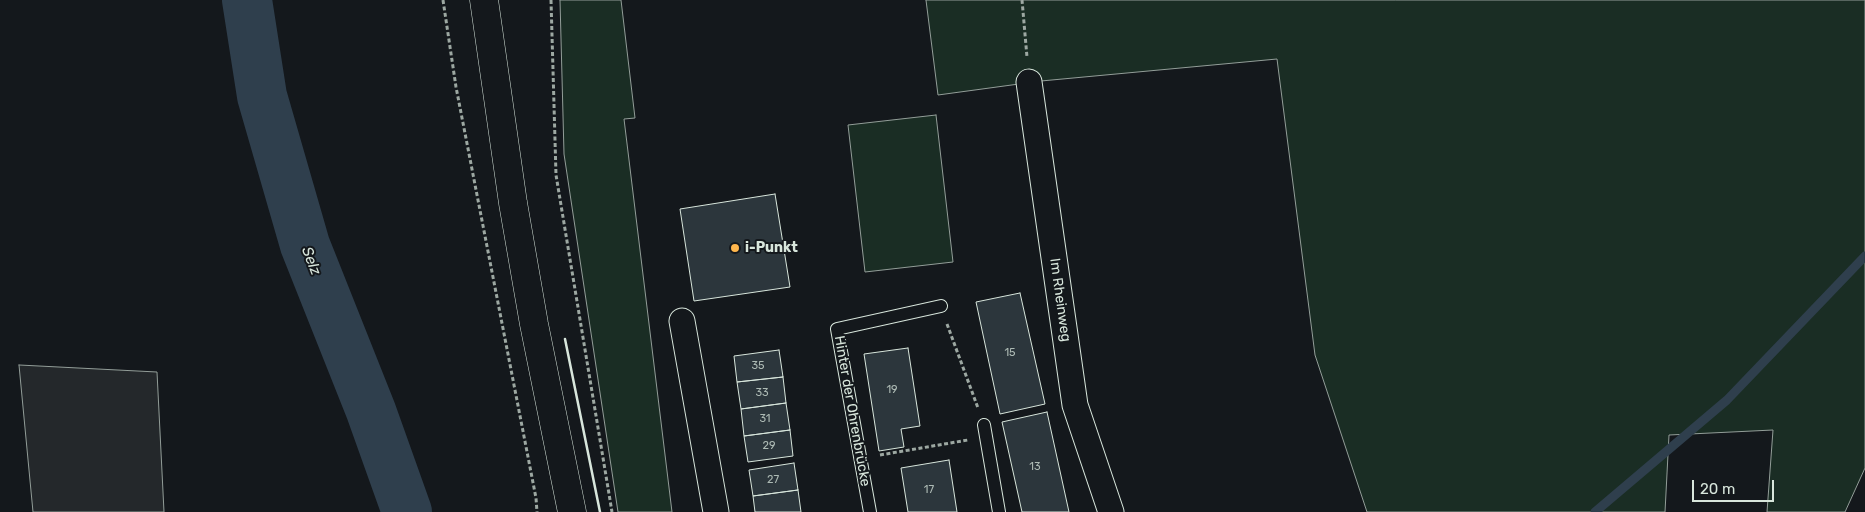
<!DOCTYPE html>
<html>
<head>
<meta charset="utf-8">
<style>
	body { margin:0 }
	#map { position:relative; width:1865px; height:512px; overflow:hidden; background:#14181c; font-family:Rubik,sans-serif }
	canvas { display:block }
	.scale { position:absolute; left:1692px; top:480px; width:82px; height:22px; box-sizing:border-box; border:2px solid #d8e6dc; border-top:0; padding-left:6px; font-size:15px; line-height:18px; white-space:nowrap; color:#d8e6dc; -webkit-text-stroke:4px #14181c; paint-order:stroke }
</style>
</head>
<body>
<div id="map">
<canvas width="1865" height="512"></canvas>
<div class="scale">20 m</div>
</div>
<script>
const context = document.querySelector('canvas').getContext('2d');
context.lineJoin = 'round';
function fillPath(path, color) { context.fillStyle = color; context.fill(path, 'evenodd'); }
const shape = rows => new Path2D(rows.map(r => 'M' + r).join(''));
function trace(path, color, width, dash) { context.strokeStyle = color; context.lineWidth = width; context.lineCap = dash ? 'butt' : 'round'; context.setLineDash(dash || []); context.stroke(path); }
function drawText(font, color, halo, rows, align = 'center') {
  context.font = font + ' Rubik,sans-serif'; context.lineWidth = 4; context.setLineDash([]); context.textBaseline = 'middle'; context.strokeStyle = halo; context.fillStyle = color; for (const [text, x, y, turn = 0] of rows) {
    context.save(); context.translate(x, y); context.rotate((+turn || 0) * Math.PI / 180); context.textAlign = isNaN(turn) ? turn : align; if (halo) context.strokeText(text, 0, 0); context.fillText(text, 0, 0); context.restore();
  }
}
const green = shape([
	[560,0,621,0,635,118,624,119,672,512,618,512,564,154,560,0],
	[926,0,1865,0,1865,468,1845,512,1767,512,1773,430,1669,435,1665,512,1367,512,1315,355,1277,59,1041,81,938,95,926,0],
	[936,115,953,262,865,272,848,125,936,115]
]);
const parking = shape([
	[19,365,157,372,164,512,33,512,19,365]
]);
const stream = shape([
	[1595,512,1727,400,1865,256]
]);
const river = shape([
	[247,0,262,96,305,245,371,411,407,512]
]);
const building = shape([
	[775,194,790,287,694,301,680,209,775,194],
	[1020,293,1045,404,1000,414,976,302,1020,293],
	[908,348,920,426,901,429,904,447,879,451,864,354,908,348],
	[779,350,783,377,737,382,734,356,779,350],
	[783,377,786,403,741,409,737,382,783,377],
	[786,403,790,430,744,436,741,409,786,403],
	[1047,412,1069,512,1022,512,1002,422,1047,412],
	[790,430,793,456,748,462,744,436,790,430],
	[949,460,957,512,908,512,901,468,949,460],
	[794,463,798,490,753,496,749,470,794,463],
	[798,490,801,512,755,512,753,496,798,490]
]);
const path = shape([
	[443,0,456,87,536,498,537,512],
	[551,0,556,175,612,512],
	[1022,0,1027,57],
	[947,324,978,408],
	[880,455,968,440]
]);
const lane = shape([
	[984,425,999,512],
	[870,512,837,329,941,306]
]);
const street = shape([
	[1029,82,1075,405,1111,512],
	[682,321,716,512]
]);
const secondary = shape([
	[484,0,513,203,534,324,572,512]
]);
const wall = shape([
	[565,339,600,512]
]);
const markers = [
	[735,248,5,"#ffb74d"]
];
const numberNames = [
	["15",1010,353],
	["35",758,366],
	["19",892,390],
	["33",762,393],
	["31",765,419],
	["29",769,446],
	["13",1035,467],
	["27",773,480],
	["17",929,490]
];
const poiNames = [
	["i-Punkt",745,248]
];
const streetNames = [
	["Im Rheinweg",1060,300,82],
	["Hinter der Ohrenbrücke",852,411,80]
];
const waterNames = [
	["Selz",311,261,69]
];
fillPath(green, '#1a2d24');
trace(green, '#939e99', 1);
fillPath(parking, '#24282b');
trace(parking, '#939e99', 1);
trace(stream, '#2f3f4d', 9);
trace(river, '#2f3f4d', 50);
fillPath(building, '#2c363c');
trace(building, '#d8e6dc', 1);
trace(lane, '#d8e6dc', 14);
trace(street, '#d8e6dc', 27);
trace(secondary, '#d8e6dc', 29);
trace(path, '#9da8a2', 3, [4, 2.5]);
trace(lane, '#14181c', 12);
trace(street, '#14181c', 25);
trace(secondary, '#14181c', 28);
trace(wall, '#d8e6dc', 2.5);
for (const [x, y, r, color] of markers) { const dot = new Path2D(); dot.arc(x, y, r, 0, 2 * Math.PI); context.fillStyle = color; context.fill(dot); trace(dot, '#14181c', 2); }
drawText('11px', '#adbab4', null, numberNames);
drawText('bold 14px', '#d8e6dc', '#14181c', poiNames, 'left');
drawText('14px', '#d8e6dc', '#14181c', streetNames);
drawText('italic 15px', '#d8e6dc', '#14181c', waterNames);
</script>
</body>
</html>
